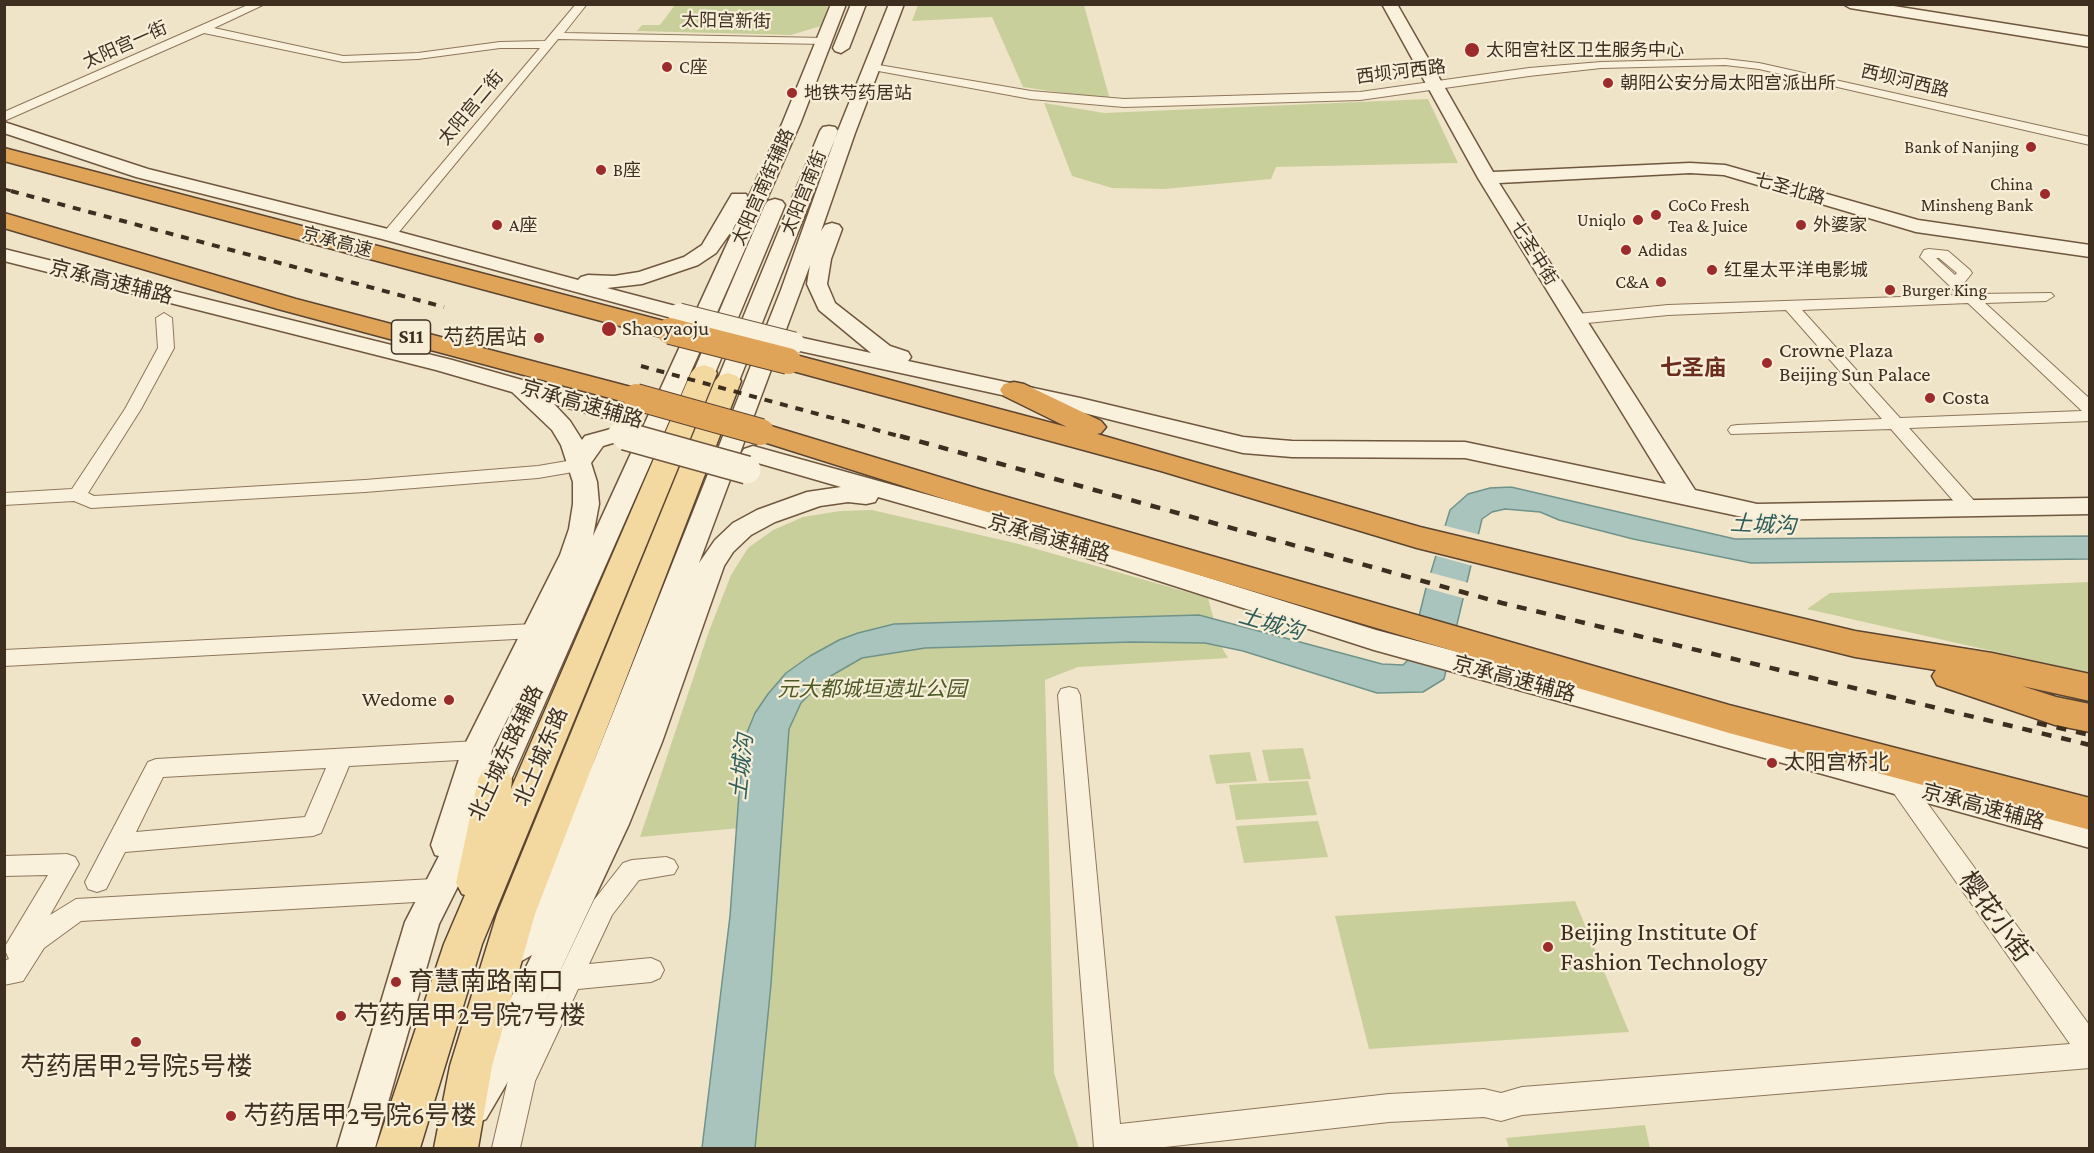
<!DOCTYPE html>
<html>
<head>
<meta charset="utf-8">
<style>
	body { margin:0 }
	#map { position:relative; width:2094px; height:1153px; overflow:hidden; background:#f0e4c8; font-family:"Crimson Pro",serif }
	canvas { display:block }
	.frame { position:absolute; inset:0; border:6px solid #3d2e20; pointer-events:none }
</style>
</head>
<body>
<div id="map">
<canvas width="2094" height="1153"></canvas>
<div class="frame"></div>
</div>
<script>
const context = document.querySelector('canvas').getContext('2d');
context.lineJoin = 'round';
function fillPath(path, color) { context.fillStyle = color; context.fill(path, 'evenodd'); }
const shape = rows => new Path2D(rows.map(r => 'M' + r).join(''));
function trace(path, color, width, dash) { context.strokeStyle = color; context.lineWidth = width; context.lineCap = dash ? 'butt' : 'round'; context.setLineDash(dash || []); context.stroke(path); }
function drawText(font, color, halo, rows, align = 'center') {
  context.font = font + ' "Crimson Pro","Noto Sans SC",serif'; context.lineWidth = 4.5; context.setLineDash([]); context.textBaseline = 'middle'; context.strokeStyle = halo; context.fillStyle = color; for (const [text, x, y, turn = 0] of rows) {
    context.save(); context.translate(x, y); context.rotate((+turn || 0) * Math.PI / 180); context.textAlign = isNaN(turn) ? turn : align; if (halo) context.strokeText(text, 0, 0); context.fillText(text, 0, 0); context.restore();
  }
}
const green = shape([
	[824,4,828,6,821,26,791,35,637,31,642,25,660,25,675,5],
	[918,5,1084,5,1110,100,1023,87,992,17,912,21],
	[1428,99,1458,163,1276,167,1271,179,1164,189,1112,188,1072,176,1044,103,1104,113],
	[872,510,1019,544,1208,598,1221,646,1228,658,1078,667,1045,680,1054,1073,1079,1148,734,1148,763,826,640,837,709,631,731,575,748,548,773,530,803,517,840,511],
	[2089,582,2089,673,1807,609,1830,593],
	[1303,748,1311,779,1269,781,1262,750],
	[1250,752,1257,781,1216,784,1209,755],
	[1308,781,1317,815,1236,820,1229,785],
	[1318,821,1328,857,1244,863,1236,826],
	[1575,901,1629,1032,1369,1049,1335,916],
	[1645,1125,1650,1148,1509,1148,1506,1138]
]);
const water = shape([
	[1511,487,1735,539,2089,536,2089,559,1751,563,1633,539,1559,520,1540,512,1505,509,1492,512,1482,519,1444,679,1423,692,1377,693,1243,651,1205,643,1132,642,925,648,862,658,829,677,809,695,801,703,789,729,771,984,755,1148,702,1148,730,916,739,794,746,735,755,713,768,694,786,673,810,656,839,640,858,633,894,624,1199,615,1382,664,1403,665,1408,660,1426,588,1450,510,1468,494,1490,488,1511,487]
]);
const pier = shape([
	[1442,525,1481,535,1473,566,1433,555],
	[1428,572,1469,583,1466,599,1423,587]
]);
const street = shape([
	[250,4,265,4,214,28,343,56,418,53,500,42,545,41,576,4,587,4,564,33,824,38,830,41,824,44,558,39,394,238,389,239,382,235,384,232,540,48,500,48,418,59,343,62,204,33,4,121,4,112,250,4],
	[1725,59,1759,63,2090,137,2090,145,1759,69,1725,65,1601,68,1529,76,1360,100,1124,107,1031,99,873,70,867,67,873,64,1031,91,1124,99,1360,92,1529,68,1601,62,1725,59],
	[1929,249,1948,251,1970,270,1972,273,1964,283,1976,294,2051,293,2054,296,2046,301,1985,303,2090,399,2090,421,1909,428,1977,504,1979,508,1977,512,1970,514,1963,512,1891,429,1731,434,1728,430,1731,426,1737,425,1882,419,1786,310,1668,315,1577,324,1569,319,1577,314,1668,305,1959,295,1920,257,1924,250,1929,249],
	[1936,258,1939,258,1957,273,1955,275,1936,258],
	[1968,303,2082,411,1900,418,1802,310,1968,303],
	[164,313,172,318,174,348,141,409,88,493,94,496,365,480,538,466,579,459,585,461,588,465,585,469,579,471,538,478,365,492,91,508,74,501,4,505,4,493,72,489,125,409,158,348,156,318,164,313],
	[534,624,541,626,544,631,541,636,534,638,4,666,4,650,534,624],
	[1069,687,1077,689,1080,695,1120,1124,1389,1094,1484,1089,1501,1093,1522,1087,2070,1044,1893,792,1890,785,1893,778,1901,776,1909,778,2090,1026,2090,1068,1522,1115,1501,1121,1484,1117,1389,1122,1156,1148,1094,1148,1058,695,1061,689,1069,687],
	[477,741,485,744,488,750,485,756,477,759,349,766,321,833,313,836,125,852,106,889,97,892,88,889,85,882,148,762,156,759,477,741],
	[326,768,305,817,136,832,163,777,326,768],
	[67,854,75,857,79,864,50,915,76,899,433,879,442,883,445,890,442,897,433,901,81,921,44,948,23,981,4,985,4,961,9,959,4,948,48,875,4,876,4,856,67,854],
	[666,857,674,860,678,867,674,874,639,880,612,915,589,964,651,958,660,962,664,970,660,978,651,982,578,989,535,1081,520,1148,492,1148,508,1080,594,900,623,863,632,860,666,857]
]);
const secondary = shape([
	[831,4,846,4,800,124,511,780,439,924,375,1148,337,1148,405,922,439,856,435,855,431,845,462,750,560,555,569,529,573,504,573,482,561,445,552,430,512,392,436,370,4,261,4,249,452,360,634,412,638,417,634,422,626,424,554,404,570,421,582,440,585,436,618,427,626,429,630,434,626,439,603,446,591,463,597,482,599,504,593,536,782,124,831,4],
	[518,697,491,756,492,750,518,697],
	[851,4,866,4,849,48,841,53,835,51,833,48,851,4],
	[889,4,904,4,855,133,821,231,825,225,832,223,839,225,842,229,831,259,827,284,835,303,890,346,908,352,911,357,908,361,1080,398,1243,437,1292,441,1465,442,1666,484,1478,178,1382,4,1397,4,1493,172,1690,163,1725,165,1918,220,2090,245,2090,257,1916,232,1724,175,1690,173,1499,183,1695,490,1757,504,2090,498,2090,514,1757,520,1465,458,1292,457,1243,453,1080,412,786,348,783,343,786,338,794,336,871,353,819,310,807,284,810,265,699,563,715,540,733,523,757,510,807,492,841,487,744,459,741,454,744,449,753,446,1065,533,1376,630,2090,821,2090,848,1374,650,1047,545,878,497,875,502,866,504,848,502,820,506,775,522,751,535,733,552,724,566,662,742,629,824,510,1078,486,1119,472,1125,458,1119,453,1106,458,1093,484,1052,532,955,518,963,506,958,501,947,551,852,594,761,781,290,837,133,889,4],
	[1843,4,1881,4,2090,37,2090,47,1850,8,1843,4],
	[4,122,148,169,396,231,578,280,581,277,588,275,614,276,639,272,684,257,702,245,732,194,746,194,748,198,733,229,716,253,698,265,642,284,607,288,687,309,690,314,687,319,679,320,382,239,136,177,4,133,4,122],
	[829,126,835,127,838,131,739,381,736,386,728,388,720,386,717,381,820,131,823,127,829,126],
	[775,199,782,201,785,205,715,373,712,378,704,380,696,378,693,373,765,205,768,201,775,199]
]);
const primary = shape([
	[704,365,713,368,717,373,482,944,420,1148,376,1148,444,944,465,895,462,894,456,883,478,780,483,770,495,766,507,770,512,780,511,789,691,373,695,368,704,365],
	[728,373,737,376,741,381,535,914,492,1066,478,1148,434,1148,450,1066,497,914,715,381,719,376,728,373]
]);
const highway = shape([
	[4,148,679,325,683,331,679,337,670,339,661,337,4,161,4,148],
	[4,213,296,299,646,391,650,397,646,403,636,405,278,309,4,228,4,213],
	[788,353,1067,427,1004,396,1000,390,1004,384,1014,382,1024,384,1101,421,1106,427,1101,433,1097,434,1420,527,1855,631,1992,653,2090,674,2090,701,2022,686,2056,697,2090,704,2090,732,2055,725,1937,685,1932,676,1936,670,1855,657,1417,548,1161,471,778,367,774,361,778,355,788,353],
	[761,423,979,489,1729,705,2090,798,2090,830,1729,733,957,503,751,438,746,432,751,426,761,423]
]);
const railFar2 = shape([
	[4,189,16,192]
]);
const railFar1 = shape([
	[11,191,444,307],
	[641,366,906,438]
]);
const rail = shape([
	[900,436,1502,603,2090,745],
	[2037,723,2090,735]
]);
const secondaryBridgeFar1 = shape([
	[679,314,794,343],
	[618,434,631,438]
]);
const secondaryBridge = shape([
	[625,436,747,470]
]);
const highwayBridge = shape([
	[670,331,788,361],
	[636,397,761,432]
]);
const markers = [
	[1472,50,8,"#9e2a2b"],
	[667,67,6,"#9e2a2b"],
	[1608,83,6,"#9e2a2b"],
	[792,93,6,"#9e2a2b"],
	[2031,147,6,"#9e2a2b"],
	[601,170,6,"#9e2a2b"],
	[2045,194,6,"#9e2a2b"],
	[1656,215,6,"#9e2a2b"],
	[1638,220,6,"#9e2a2b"],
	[497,225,6,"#9e2a2b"],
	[1801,225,6,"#9e2a2b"],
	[1626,250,6,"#9e2a2b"],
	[1712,270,6,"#9e2a2b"],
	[1661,282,6,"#9e2a2b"],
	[1890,290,6,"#9e2a2b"],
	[609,329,8,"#9e2a2b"],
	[539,338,6,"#9e2a2b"],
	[1767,363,6,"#9e2a2b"],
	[1930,398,6,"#9e2a2b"],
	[449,700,6,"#9e2a2b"],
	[1772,763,6,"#9e2a2b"],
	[1548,947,6,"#9e2a2b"],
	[396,982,6,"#9e2a2b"],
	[341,1016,6,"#9e2a2b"],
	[136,1042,6,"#9e2a2b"],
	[231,1116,6,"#9e2a2b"]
];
const farStreetnames = [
	["太阳宫新街",726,21,1],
	["太阳宫一街",125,45,-24],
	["西坝河西路",1401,72,-7],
	["西坝河西路",1905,81,13],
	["太阳宫二街",471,108,-50],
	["太阳宫南街辅路",763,187,-66],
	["七圣北路",1790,189,16],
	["太阳宫南街",804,193,-68],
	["京承高速",337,242,15],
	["七圣中街",1534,253,58]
];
const farPoinames = [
	["太阳宫社区卫生服务中心",1486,50],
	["C座",679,67],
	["朝阳公安分局太阳宫派出所",1620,83],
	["地铁芍药居站",804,93],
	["Bank of Nanjing",2019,147,"right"],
	["B座",613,170],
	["China",2033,184,"right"],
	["Minsheng Bank",2033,205,"right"],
	["CoCo Fresh",1668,205],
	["Tea & Juice",1668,226],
	["Uniqlo",1626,220,"right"],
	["A座",509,225],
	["外婆家",1813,225],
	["Adidas",1638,250],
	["红星太平洋电影城",1724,270],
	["C&A",1649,282,"right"],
	["Burger King",1902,290]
];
const shields = [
	[411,337,39]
];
const shieldNames = [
	["S11",411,337]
];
const streetNames = [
	["京承高速辅路",111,282,14],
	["京承高速辅路",582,404,16],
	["京承高速辅路",1049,538,16],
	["京承高速辅路",1514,679,15],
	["北土城东路辅路",506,753,-65],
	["北土城东路",541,757,-67],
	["京承高速辅路",1983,807,15]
];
const poiNames = [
	["Shaoyaoju",622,329],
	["芍药居站",527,338,"right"],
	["Crowne Plaza",1779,351],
	["Beijing Sun Palace",1779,375],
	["Costa",1942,398],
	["Wedome",437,700,"right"],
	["太阳宫桥北",1784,763]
];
const parkNames = [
	["元大都城垣遗址公园",872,690]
];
const neighbourhoodNames = [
	["七圣庙",1693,368]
];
const waterNames = [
	["土城沟",1763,525,3],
	["土城沟",1271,624,16],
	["土城沟",742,767,-84]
];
const nearStreetnames = [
	["樱花小街",1995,917,54]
];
const nearPoinames = [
	["Beijing Institute Of",1560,932],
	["Fashion Technology",1560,962],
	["育慧南路南口",408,982],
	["芍药居甲2号院7号楼",353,1016],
	["芍药居甲2号院5号楼",136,1067,"center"],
	["芍药居甲2号院6号楼",243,1116]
];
fillPath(green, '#c9cf9b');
fillPath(water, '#a9c4bc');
trace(water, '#6f938a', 1.5);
fillPath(pier, '#f0e4c8');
trace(street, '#8d765c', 2);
trace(secondary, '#6f573f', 3);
trace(primary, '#5b4430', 3);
trace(highway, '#5b4430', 3);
fillPath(street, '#faf1dc');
fillPath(secondary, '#faf1dc');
fillPath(primary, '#f3d9a0');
fillPath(highway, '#e0a458');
trace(railFar2, '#3d2e20', 3, [7, 7]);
trace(railFar1, '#3d2e20', 4, [8, 8]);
trace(rail, '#3d2e20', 4.5, [10, 10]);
trace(secondaryBridgeFar1, '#6f573f', 23, []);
trace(secondaryBridge, '#6f573f', 30, []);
trace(highwayBridge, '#5b4430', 28, []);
trace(secondaryBridgeFar1, '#faf1dc', 21);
trace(secondaryBridge, '#faf1dc', 27);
trace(highwayBridge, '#e0a458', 26);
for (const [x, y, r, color] of markers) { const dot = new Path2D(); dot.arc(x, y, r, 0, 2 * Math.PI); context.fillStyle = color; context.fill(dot); trace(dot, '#f7eed8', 2); }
drawText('18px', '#3d2e20', '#f7eed8', farStreetnames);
drawText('18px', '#3d2e20', '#f7eed8', farPoinames, 'left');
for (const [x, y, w] of shields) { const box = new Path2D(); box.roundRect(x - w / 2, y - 17, w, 34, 4.5); context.fillStyle = '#f7eed8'; context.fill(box); trace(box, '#3d2e20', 1.5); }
drawText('bold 20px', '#3d2e20', null, shieldNames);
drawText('21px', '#3d2e20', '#f7eed8', streetNames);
drawText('21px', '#3d2e20', '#f7eed8', poiNames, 'left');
drawText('italic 21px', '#4d5a26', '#f7eed8', parkNames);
drawText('bold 22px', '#6b2e1e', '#f7eed8', neighbourhoodNames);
drawText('italic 22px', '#2f5d5a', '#f7eed8', waterNames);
drawText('26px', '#3d2e20', '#f7eed8', nearStreetnames);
drawText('26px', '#3d2e20', '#f7eed8', nearPoinames, 'left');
</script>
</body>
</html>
